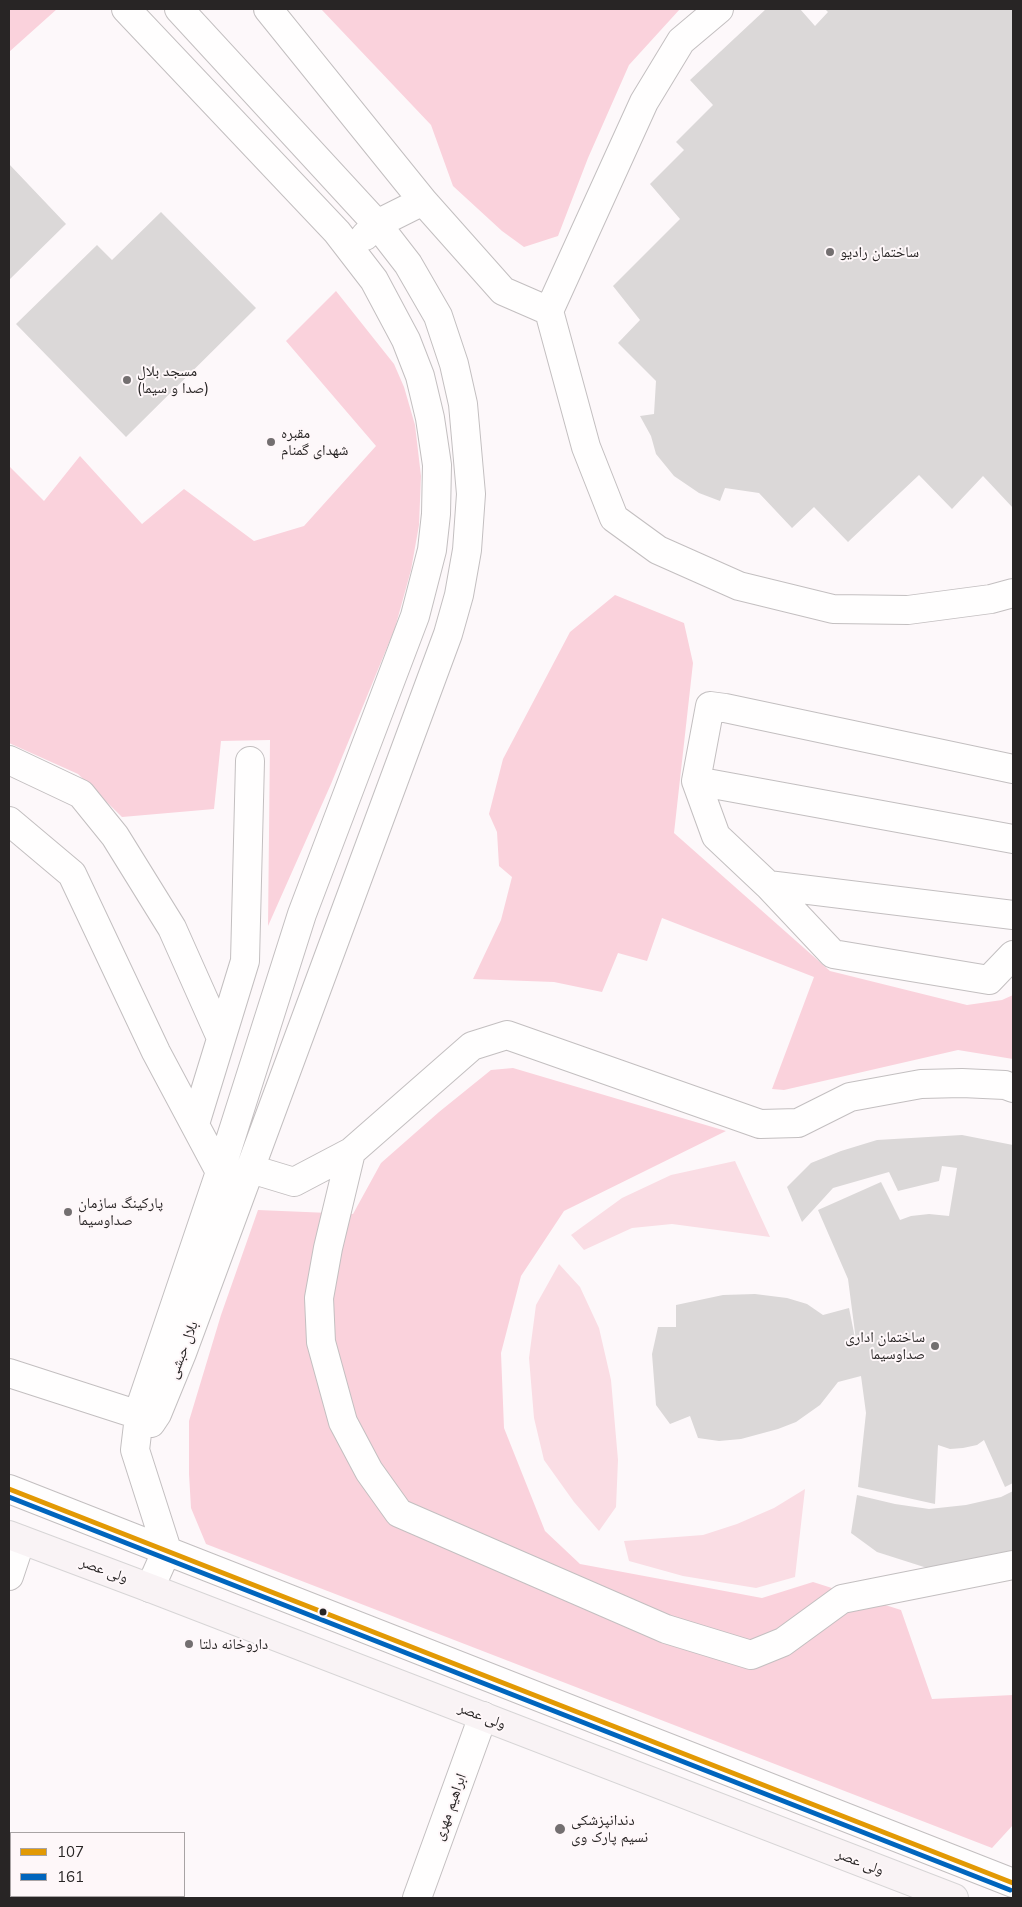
<!DOCTYPE html>
<html>
<head>
<meta charset="utf-8">
<style>
	body { margin:0 }
	#map { position:relative; width:1022px; height:1907px; overflow:hidden; background:#fdf8fa; font-family:Mulish,sans-serif }
	canvas { display:block }
	.frame { position:absolute; inset:0; border:10px solid #282525; pointer-events:none }
	.legend { position:absolute; left:10px; top:1832px; width:175px; height:65px; box-sizing:border-box; background:#fef7f9; border:1px solid #a8a3a4; margin:0; padding:6px 9px; list-style:none; font-size:15px; color:#282525 }
	.legend li { display:flex; align-items:center; gap:10px; height:25px }
	.legend b { width:25px; border:1px solid #a8a3a4 }
</style>
</head>
<body>
<div id="map">
<canvas width="1022" height="1907"></canvas>
<div class="frame"></div>
<ul class="legend">
<li><b style="height:6px;background:#e29904"></b>107</li>
<li><b style="height:6px;background:#0065bd"></b>161</li>
</ul>
</div>
<script>
const context = document.querySelector('canvas').getContext('2d');
context.lineJoin = 'round';
function fillPath(path, color) { context.fillStyle = color; context.fill(path, 'evenodd'); }
const shape = rows => new Path2D(rows.map(r => 'M' + r).join(''));
function trace(path, color, width, dash) { context.strokeStyle = color; context.lineWidth = width; context.lineCap = dash ? 'butt' : 'round'; context.setLineDash(dash || []); context.stroke(path); }
function drawText(font, color, halo, rows, align = 'center') {
  context.font = font + ' Mulish,"Noto Naskh Arabic",sans-serif'; context.lineWidth = 4; context.setLineDash([]); context.textBaseline = 'middle'; context.strokeStyle = halo; context.fillStyle = color; for (const [text, x, y, turn = 0] of rows) {
    context.save(); context.translate(x, y); context.rotate((+turn || 0) * Math.PI / 180); context.textAlign = isNaN(turn) ? turn : align; if (halo) context.strokeText(text, 0, 0); context.fillText(text, 0, 0); context.restore();
  }
}
const green = shape([
	[9,9,57,9,9,52],
	[321,9,680,9,629,65,588,158,558,236,524,247,502,231,453,186,431,125],
	[336,291,394,364,404,387,415,425,421,476,419,525,411,570,395,628,331,784,268,926,270,740,221,741,214,809,122,817,78,774,9,743,9,466,44,501,80,456,142,524,184,489,254,541,304,526,376,446,286,341],
	[615,595,684,623,693,663,674,833,830,971,967,1005,1002,1000,1013,995,1013,1059,958,1050,784,1090,772,1089,814,977,662,918,647,961,618,953,602,992,554,982,473,979,501,920,512,877,499,866,497,832,489,814,503,759,570,632],
	[513,1068,726,1131,564,1211,521,1276,501,1353,504,1428,545,1531,580,1564,762,1598,813,1582,901,1610,932,1699,1013,1695,1013,1825,992,1848,206,1544,191,1508,189,1474,189,1421,221,1315,258,1210,353,1214,381,1163,439,1112,491,1070]
]);
const water = shape([
	[735,1161,770,1237,672,1224,632,1228,584,1250,571,1235,622,1198,671,1175],
	[559,1264,580,1287,599,1328,611,1380,618,1460,616,1507,599,1531,574,1502,544,1460,534,1418,529,1358,536,1305],
	[805,1489,795,1577,756,1588,683,1576,629,1561,624,1541,703,1535,737,1524,774,1508]
]);
const building = shape([
	[766,9,800,9,815,26,828,12,825,9,1013,9,1013,508,983,476,952,509,919,475,848,542,814,507,792,528,759,493,725,488,720,501,699,493,674,476,656,454,651,436,640,416,654,414,656,381,618,343,640,320,613,286,680,219,650,184,684,150,676,142,713,105,690,80],
	[9,164,66,224,9,280],
	[161,212,256,308,126,437,16,324,97,245,112,260],
	[962,1135,1013,1145,1013,1483,1005,1487,984,1440,977,1445,963,1448,950,1449,938,1445,935,1504,858,1487,866,1413,861,1376,838,1382,820,1405,796,1422,778,1429,741,1439,719,1441,698,1438,690,1416,670,1424,656,1405,652,1354,658,1327,676,1327,676,1305,723,1295,755,1294,787,1298,807,1304,823,1315,849,1308,857,1348,848,1279,818,1210,881,1182,900,1220,911,1216,929,1214,949,1216,957,1168,942,1166,939,1181,898,1191,889,1172,833,1188,802,1222,787,1187,811,1163,841,1151,877,1140],
	[1013,1491,1013,1558,970,1567,924,1567,877,1552,851,1533,857,1495,895,1504,929,1509,966,1505,1001,1497]
]);
const minor = shape([
	[126,9,337,232,374,280,406,340,420,376,430,418,437,465,436,514,432,550,415,616,302,914,220,1172,140,1408,135,1450,167,1550,150,1588],
	[268,9,423,201],
	[719,9,681,41,644,102,549,311,586,447,614,518,658,550,739,586,833,609,908,610,991,599,1013,593],
	[365,236,377,224,423,201,503,291,549,311],
	[9,760,81,794,115,836,172,928,221,1038],
	[1013,769,725,708,710,706,696,781,1013,839],
	[696,781,716,836,768,885,1013,915],
	[9,821,72,874,156,1052,220,1172,223,1181],
	[768,885,833,954,989,980,1013,955],
	[195,1124,245,961,250,761],
	[351,1152,328,1248,319,1298,321,1342,343,1422,369,1471,399,1513,666,1629,751,1655,783,1642,842,1599,1013,1565],
	[251,1169,294,1182,351,1152,472,1046,507,1035,760,1124,798,1123,850,1097,921,1084,962,1083,1005,1085,1013,1088],
	[9,1373,139,1415],
	[151,1423,157,1414,182,1353,448,634,459,595,467,550,471,494,463,404,454,364,438,316,408,264,377,224,179,9],
	[9,1489,1013,1883],
	[9,1576,21,1540],
	[417,1898,483,1716]
]);
const major = shape([
	[9,1535,150,1588,954,1898]
]);
const bus1 = shape([
	[9,1489,1013,1883]
]);
const bus2 = shape([
	[9,1497,1010,1890]
]);
const markers = [
	[830,252,5,"#736f70"],
	[127,380,5,"#736f70"],
	[271,442,5,"#736f70"],
	[68,1212,5,"#736f70"],
	[935,1346,5,"#736f70"],
	[323,1612,4.5,"#282525"],
	[189,1644,5,"#736f70"],
	[560,1829,6,"#736f70"]
];
const poiNames = [
	["ساختمان رادیو",840,252],
	["مسجد بلال",137,371],
	["(صدا و سیما)",137,388],
	["مقبره",281,433],
	["شهدای گمنام",281,450],
	["پارکینگ سازمان",78,1203],
	["صداوسیما",78,1220],
	["ساختمان اداری",925,1337,"right"],
	["صداوسیما",925,1354,"right"],
	["داروخانه دلتا",199,1644],
	["دندانپزشکی",571,1820],
	["نسیم پارک وی",571,1837]
];
const streetNames = [
	["بلال حبشی",183,1350,-69],
	["ولی عصر",104,1570,20],
	["ولی عصر",482,1716,21],
	["ابراهیم مهری",450,1807,-70],
	["ولی عصر",860,1862,21]
];
fillPath(green, '#fad2dc');
fillPath(water, '#fadde4');
fillPath(building, '#dbd8d8');
trace(minor, '#c3bfc0', 30);
trace(major, '#d7d5d6', 30);
trace(minor, '#fffefe', 28);
trace(major, '#f9f3f5', 28);
trace(bus1, '#e29904', 5);
trace(bus2, '#0065bd', 5);
for (const [x, y, r, color] of markers) { const dot = new Path2D(); dot.arc(x, y, r, 0, 2 * Math.PI); context.fillStyle = color; context.fill(dot); trace(dot, '#fef7f9', 2); }
drawText('15px', '#282525', '#fef7f9', poiNames, 'left');
drawText('15px', '#282525', '#fef7f9', streetNames);
</script>
</body>
</html>
